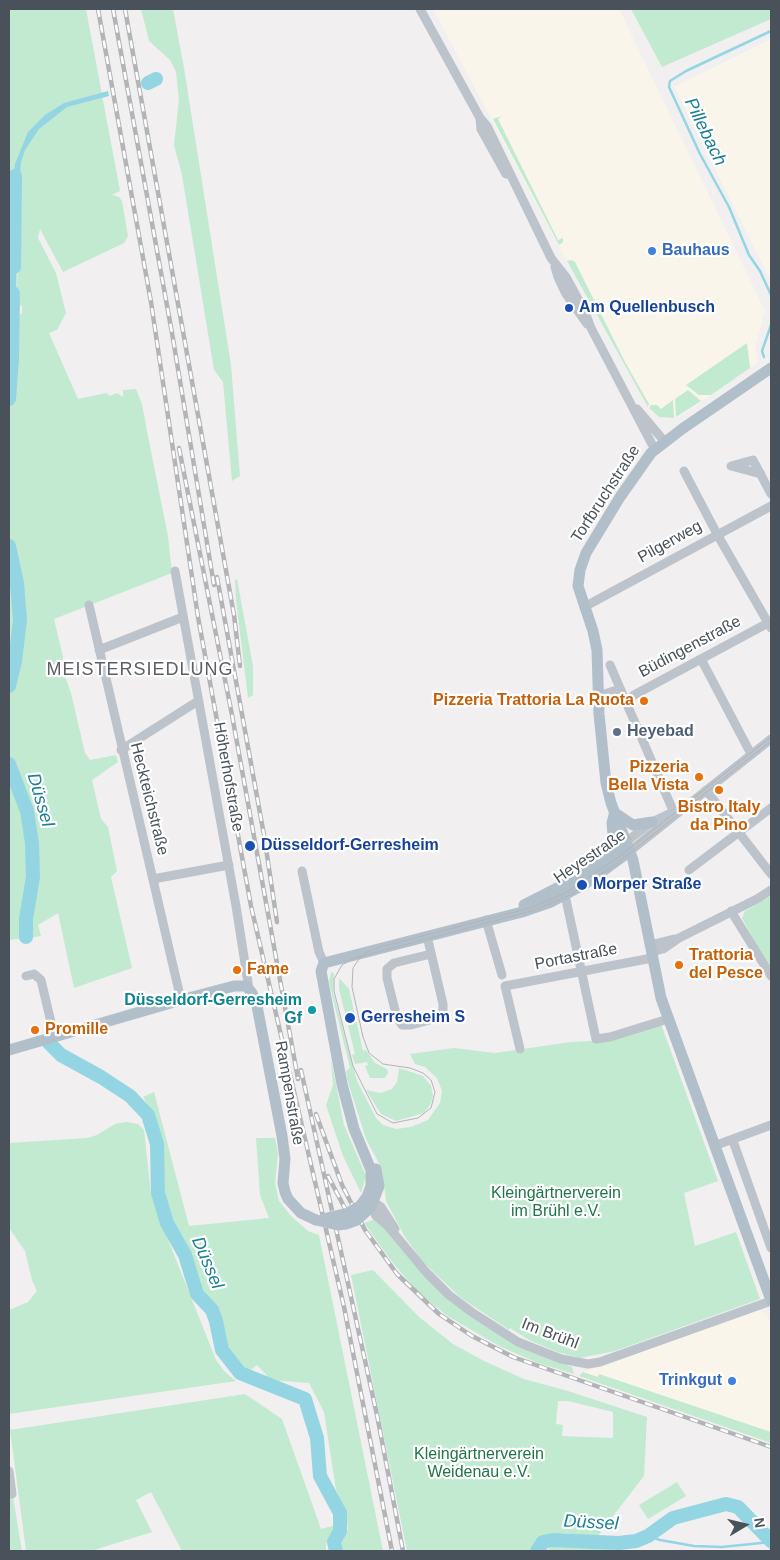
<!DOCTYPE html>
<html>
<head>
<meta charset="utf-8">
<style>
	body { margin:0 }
	#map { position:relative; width:780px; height:1560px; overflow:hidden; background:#f1efef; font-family:Helvetica,sans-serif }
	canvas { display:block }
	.frame { position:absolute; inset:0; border:10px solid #49525a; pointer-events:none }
	.north { position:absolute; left:720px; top:1500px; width:50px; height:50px; -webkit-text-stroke:4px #fff; paint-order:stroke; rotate:81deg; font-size:14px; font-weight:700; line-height:20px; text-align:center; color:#49525a }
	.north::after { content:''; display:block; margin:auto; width:18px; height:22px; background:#49525a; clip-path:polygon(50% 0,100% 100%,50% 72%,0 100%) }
</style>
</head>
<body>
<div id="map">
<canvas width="780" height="1560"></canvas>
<div class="frame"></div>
<div class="north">N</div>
</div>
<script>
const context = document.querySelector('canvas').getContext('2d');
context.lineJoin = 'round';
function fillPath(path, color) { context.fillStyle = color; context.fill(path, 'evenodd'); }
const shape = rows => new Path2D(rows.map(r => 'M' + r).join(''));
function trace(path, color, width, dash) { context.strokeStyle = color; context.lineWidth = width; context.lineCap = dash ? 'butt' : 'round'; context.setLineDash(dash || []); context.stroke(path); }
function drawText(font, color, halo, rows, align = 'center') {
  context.font = font + ' Helvetica,sans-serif'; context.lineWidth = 4.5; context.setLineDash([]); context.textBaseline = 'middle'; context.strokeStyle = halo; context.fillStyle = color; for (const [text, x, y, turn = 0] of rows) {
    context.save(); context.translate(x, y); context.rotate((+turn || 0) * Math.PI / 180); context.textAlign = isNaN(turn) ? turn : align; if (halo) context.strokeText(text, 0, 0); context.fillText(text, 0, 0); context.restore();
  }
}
const commercial = shape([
	[433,9,619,9,765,311,755,346,758,362,690,410,677,417,669,419,660,417,651,412,566,260],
	[771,39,771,281,674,87],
	[760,1310,767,1314,771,1323,771,1443,579,1376,583,1372]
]);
const green = shape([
	[9,9,86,9,120,191,112,195,119,197,122,201,128,236,124,243,63,272,40,229,38,238,56,273,66,313,57,330,49,333,78,399,106,393,110,396,117,393,123,397,123,390,136,389,142,404,147,431,168,536,172,573,54,619,63,657,63,671,71,693,85,753,90,760,116,755,118,762,92,780,101,819,108,827,117,871,111,877,132,968,74,988,58,913,38,925,41,936,27,938,27,920,34,871,33,843,23,795,9,760,9,690,20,639,17,576,9,542,9,404,16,318,22,313,22,305,16,309,21,194,9,194],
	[141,9,173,9,184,68,231,365,240,476,232,481,223,382,214,370,182,175,174,145,179,99,176,72,170,60,149,41],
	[631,9,771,9,771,19,662,67],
	[502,116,498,119,558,240,563,238,563,242,559,245,493,119],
	[571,260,575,262,625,362,649,404,648,407,567,261],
	[747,343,750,368,711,395,699,395,686,385],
	[688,390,701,401,676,417,675,399],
	[673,400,674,418,659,417,649,408,651,405,657,405,661,409],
	[9,550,17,587,19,612,17,642,9,683],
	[237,579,253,666,253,695,248,698,236,600,235,580],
	[9,766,26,811,32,866,24,925,25,938,9,940],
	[771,896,771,972,742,918,745,911],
	[331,972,334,973,333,992,357,1081,376,1118,383,1125,396,1129,411,1127,428,1120,440,1103,442,1091,437,1078,425,1067,415,1064,410,1054,454,1048,495,1053,571,1042,610,1040,661,1024,718,1181,684,1193,695,1246,736,1232,760,1299,615,1351,580,1358,557,1352,529,1340,510,1328,509,1330,460,1297,422,1261,405,1237,386,1201,382,1169,366,1139,347,1079,346,1071,350,1068,331,991,329,981],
	[339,978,349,989,363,1051,366,1050,375,1063,387,1069,388,1073,385,1078,370,1078,365,1066,368,1065,367,1062,355,1064,352,1055,355,1054,339,989],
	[331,1059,344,1125,366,1176,361,1193,343,1156,326,1105,333,1085],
	[399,1068,423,1076,431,1086,433,1096,430,1105,424,1113,396,1121,381,1114,366,1090,381,1093,392,1089,397,1082],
	[154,1092,189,1226,269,1218,260,1195,256,1138,275,1138,278,1154,275,1183,279,1201,291,1216,308,1231,319,1235,383,1551,342,1551,342,1542,348,1529,346,1515,336,1490,324,1412,309,1383,271,1380,257,1365,249,1371,241,1368,226,1347,220,1313,200,1286,192,1255,183,1238,174,1227,166,1204,161,1139,155,1116,143,1097],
	[126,1122,138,1124,144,1130,151,1194,159,1217,216,1360,225,1372,236,1381,9,1414,9,1310,28,1302,37,1291,32,1280,25,1251,9,1228,9,1143,87,1138,97,1135,115,1124],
	[373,1220,386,1227,414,1264,447,1298,535,1353,572,1367,574,1374,538,1363,499,1346,446,1315,415,1289,393,1263,364,1223],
	[373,1270,419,1317,453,1344,484,1361,524,1379,568,1391,647,1417,644,1476,597,1537,564,1533,540,1540,534,1551,407,1551,351,1275],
	[558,1401,568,1401,613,1412,613,1438,562,1436,563,1425,556,1424],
	[583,1372,598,1377,599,1374,771,1432,771,1443,579,1376],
	[245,1394,282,1419,321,1529,336,1525,326,1544,326,1551,182,1551,151,1492,136,1500,152,1532,91,1551,26,1551,10,1430],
	[9,1467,14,1503,22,1551,9,1551],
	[677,1482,686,1496,648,1519,639,1505],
	[568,1545,606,1548,615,1551,545,1551,552,1547]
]);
const water = shape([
	[108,91,109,96,67,107,39,129,25,150,21,162,18,193,12,193,15,164,28,132,45,115,64,103],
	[11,248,17,248,16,309,9,315,9,258,11,262],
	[748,1516,754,1517,771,1535,771,1551]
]);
const stream = shape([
	[771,31,686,71,670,81,669,87,700,154,729,207,749,255,760,271,771,295],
	[764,357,762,351,771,325],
	[648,1536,660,1540,694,1546,722,1547,771,1542]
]);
const river = shape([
	[148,83,156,79],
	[14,267,15,176],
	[9,399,12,358,13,293],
	[9,546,17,583,20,620,15,661,9,686],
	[9,764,27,811,32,843,33,877,26,919,26,937],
	[49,1043,61,1055,101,1077,130,1096,148,1115,157,1144,158,1193,167,1223,185,1255,197,1294,212,1310,216,1321,222,1350,240,1373,305,1399,317,1438,320,1476,340,1513,340,1531,334,1542,336,1551],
	[537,1551,543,1542,553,1540,619,1543,636,1541,648,1536,673,1518,726,1504,738,1507,771,1541]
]);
const minor = shape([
	[420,9,480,118,487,126,551,258,566,277,585,312,591,328,655,450],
	[480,118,481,129,506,174],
	[555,267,558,277,566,294,587,324],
	[637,409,665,442],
	[684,471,717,534,771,628],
	[761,474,731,466,753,460,771,494],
	[175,571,236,906,249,989],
	[89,605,181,1000],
	[584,607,771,506],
	[99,650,183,617],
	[701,659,751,754],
	[610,665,675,815],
	[598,696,620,689],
	[627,701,634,695,768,623],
	[121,750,198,701],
	[706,790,771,874],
	[627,841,652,822,675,811],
	[630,851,771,739],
	[689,870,771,808],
	[302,871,319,952,324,963],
	[153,879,229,865],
	[565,895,596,1039,610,1037,668,1019],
	[731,911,771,976],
	[486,920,502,975],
	[427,936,443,1004,443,1013,437,1018,411,1025,402,1025,397,1018,387,978,387,969,394,963,431,954],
	[650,945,674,939],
	[651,952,663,949,679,938,757,899,771,890],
	[26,976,34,974,41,980,54,1035],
	[520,1049,505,986,652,958],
	[733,1141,771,1248],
	[714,1146,771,1125],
	[368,1198,381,1207,395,1229],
	[369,1202,376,1216,387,1225,426,1272,449,1295,473,1313,518,1342,561,1359,588,1364,600,1362,771,1301],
	[9,1471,12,1494]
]);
const major = shape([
	[771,368,682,429,651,453,620,497,586,553,580,570,578,586,593,631,597,650,599,714,606,783,611,803,633,860,661,998,771,1300],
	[615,813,633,825,652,822],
	[607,857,613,835,612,823,614,815],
	[524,905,575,879,627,841],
	[9,1050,181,1000,234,986,246,986,252,993,257,1006,282,1136,285,1159,283,1183,285,1192,288,1199,301,1213,316,1220],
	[367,1197,371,1186,371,1170,354,1129,342,1084,321,971,324,963,522,912,551,902,585,884,630,851],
	[371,1207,379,1186,376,1169]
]);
const tram = shape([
	[771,737,620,856,565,893,530,908,380,947,367,952,364,954,362,956,361,956,353,968,352,987,363,1037,369,1053,383,1064,410,1068,423,1073,431,1080,435,1092,431,1108,418,1118,393,1123,377,1114,353,1066,334,991,334,979,342,965,354,958,362,956,363,956,385,950,427,939,535,910,570,895,616,864,771,741]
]);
const rail = shape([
	[98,9,151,302,198,617,251,906,344,1307,392,1551],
	[113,9,172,333,214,585],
	[125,9,234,615,240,666],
	[179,448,232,715,298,1079],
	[217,577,264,835,277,922],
	[301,1070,377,1415,403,1551],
	[316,1114,342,1185,365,1230,397,1274,439,1314,472,1336,513,1357,771,1447],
	[328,1176,350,1218]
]);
const majorBridge = shape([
	[323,1219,348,1213,360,1206,367,1197],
	[316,1220,338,1225,346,1224,357,1220,371,1207]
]);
const markers = [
	[652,251,5,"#3f7fe0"],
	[569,308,5,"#1a4fb4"],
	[644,701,5,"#e8710a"],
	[617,732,5,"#5c6f8a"],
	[699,777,5,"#e8710a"],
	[719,790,5,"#e8710a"],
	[250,846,6,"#1a4fb4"],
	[582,885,6,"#1a4fb4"],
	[679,965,5,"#e8710a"],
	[237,970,5,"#e8710a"],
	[312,1010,5,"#0f9aa8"],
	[350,1018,6,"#1a4fb4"],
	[35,1030,5,"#e8710a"],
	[732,1381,5,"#3f7fe0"]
];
const shopNames = [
	["Bauhaus",662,251],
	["Trinkgut",722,1381,"right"]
];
const transitNames = [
	["Am Quellenbusch",579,308],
	["Düsseldorf-Gerresheim",261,846],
	["Morper Straße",593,885],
	["Gerresheim S",361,1018]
];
const streetNames = [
	["Torfbruchstraße",606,494,-57],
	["Pilgerweg",670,542,-29],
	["Büdingenstraße",690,647,-28],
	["Höherhofstraße",228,777,80],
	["Heckteichstraße",149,799,76],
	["Heyestraße",590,857,-34],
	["Portastraße",576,957,-11],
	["Rampenstraße",289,1093,80],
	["Im Brühl",550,1334,21]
];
const foodNames = [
	["Pizzeria Trattoria La Ruota",634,701,"right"],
	["Pizzeria",689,768,"right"],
	["Bella Vista",689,786,"right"],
	["Bistro Italy",719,808,"center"],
	["da Pino",719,826,"center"],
	["Trattoria",689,956],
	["del Pesce",689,974],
	["Fame",247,970],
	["Promille",45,1030]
];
const serviceNames = [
	["Heyebad",627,732]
];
const cultureNames = [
	["Düsseldorf-Gerresheim",302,1001],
	["Gf",302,1019]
];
const parkNames = [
	["Kleingärtnerverein",556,1194],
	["im Brühl e.V.",556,1212],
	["Kleingärtnerverein",479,1455],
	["Weidenau e.V.",479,1473]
];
const waterNames = [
	["Pillebach",705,132,64],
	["Düssel",40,800,74],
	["Düssel",207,1263,67],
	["Düssel",591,1523,3]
];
const neighbourhoodNames = [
	["MEISTERSIEDLUNG",140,670]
];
fillPath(commercial, '#faf5ea');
fillPath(green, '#c2ead0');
fillPath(water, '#93d5e3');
trace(stream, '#93d5e3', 2.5);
trace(river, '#93d5e3', 14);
trace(minor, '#bcc3ca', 9);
trace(major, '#b1bfcb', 11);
trace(tram, '#b2b4b8', 1);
trace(rail, '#b2b4b8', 4.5);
trace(rail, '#fff', 2.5, [8]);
trace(majorBridge, '#b1bfcb', 11);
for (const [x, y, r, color] of markers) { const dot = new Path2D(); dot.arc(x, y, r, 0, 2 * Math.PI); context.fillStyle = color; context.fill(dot); trace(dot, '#fff', 2); }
drawText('bold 16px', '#366cbe', '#fff', shopNames, 'left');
drawText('bold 16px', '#164399', '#fff', transitNames, 'left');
drawText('16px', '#49525a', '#fff', streetNames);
drawText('bold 16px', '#c56008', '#fff', foodNames, 'left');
drawText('bold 16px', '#4e5e75', '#fff', serviceNames, 'left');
drawText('bold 16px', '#0d838f', '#fff', cultureNames, 'right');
drawText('16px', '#217448', '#fff', parkNames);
drawText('italic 18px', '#1a7e94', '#fff', waterNames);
context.letterSpacing = '1px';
drawText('18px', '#5c5f63', '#fff', neighbourhoodNames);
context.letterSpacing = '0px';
</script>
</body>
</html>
